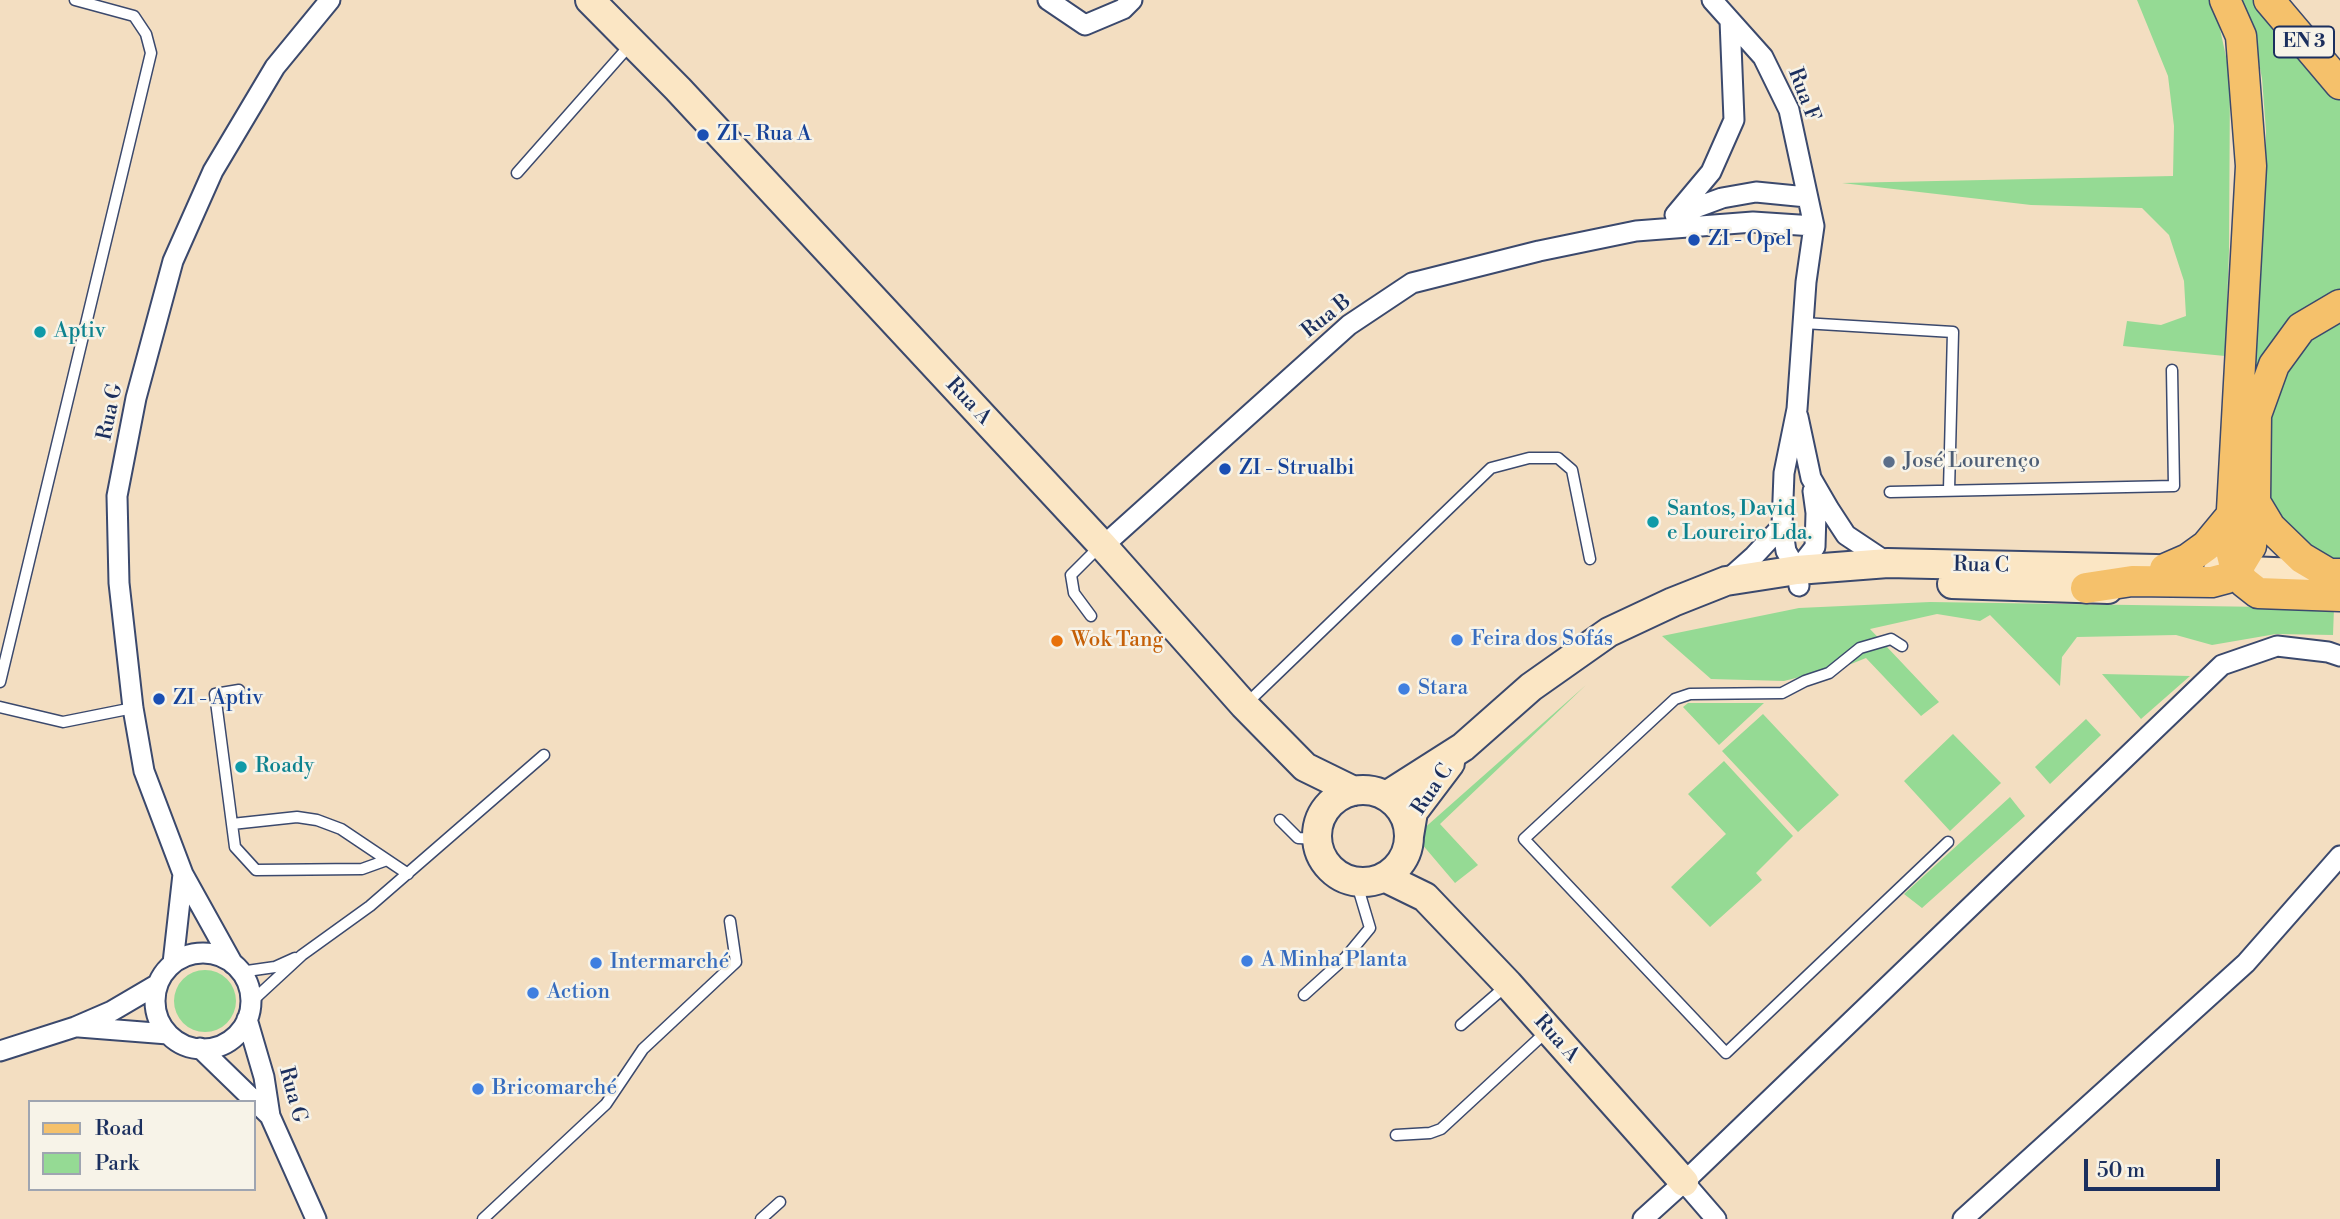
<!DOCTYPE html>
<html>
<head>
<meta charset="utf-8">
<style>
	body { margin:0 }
	#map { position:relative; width:2340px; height:1219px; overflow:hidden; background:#f3dec1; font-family:"Libre Bodoni",serif }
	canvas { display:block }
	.legend { position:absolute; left:28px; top:1100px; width:228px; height:91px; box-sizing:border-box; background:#f7f3e8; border:2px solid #9fa5b1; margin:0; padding:9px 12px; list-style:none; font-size:21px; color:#1b2f5e }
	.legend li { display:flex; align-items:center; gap:14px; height:35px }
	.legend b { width:35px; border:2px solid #9fa5b1 }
	.scale { position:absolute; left:2084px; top:1159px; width:136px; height:32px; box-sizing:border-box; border:4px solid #1b2f5e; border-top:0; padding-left:9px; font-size:21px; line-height:24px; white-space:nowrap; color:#1b2f5e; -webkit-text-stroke:5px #f7f3e8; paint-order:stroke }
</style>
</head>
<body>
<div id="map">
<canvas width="2340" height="1219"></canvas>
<ul class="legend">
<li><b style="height:9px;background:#f5c16b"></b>Road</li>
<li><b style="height:19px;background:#95da94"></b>Park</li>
</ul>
<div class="scale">50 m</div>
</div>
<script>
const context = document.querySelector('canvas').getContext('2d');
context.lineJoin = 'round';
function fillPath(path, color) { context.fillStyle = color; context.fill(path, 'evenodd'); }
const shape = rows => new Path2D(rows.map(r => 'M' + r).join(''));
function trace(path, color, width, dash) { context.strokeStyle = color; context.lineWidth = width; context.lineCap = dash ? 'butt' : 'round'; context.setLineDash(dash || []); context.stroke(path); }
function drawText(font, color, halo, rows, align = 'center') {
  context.font = font + ' "Libre Bodoni",serif'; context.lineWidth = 5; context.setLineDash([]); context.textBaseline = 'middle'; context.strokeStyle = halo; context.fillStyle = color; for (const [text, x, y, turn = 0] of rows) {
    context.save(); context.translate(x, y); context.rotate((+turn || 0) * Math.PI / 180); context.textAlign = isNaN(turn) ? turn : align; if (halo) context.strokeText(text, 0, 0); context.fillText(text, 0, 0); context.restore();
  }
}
const green = shape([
	[2137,0,2213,0,2215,6,2230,75,2229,250,2225,356,2123,346,2127,321,2161,325,2186,316,2184,281,2169,235,2142,208,2031,205,1842,183,2173,176,2174,126,2168,76],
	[2241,0,2262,0,2340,98,2340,291,2250,395,2258,327,2259,251,2265,191,2266,131,2262,78,2254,39],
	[2340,308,2340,560,2333,559,2308,548,2288,530,2272,503,2266,478,2270,400,2301,349],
	[1930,602,2334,608,2333,635,2276,634,2212,645,2176,635,2077,637,2062,657,2060,686,1990,615,1980,621,1937,614,1870,629,1939,702,1921,716,1866,658,1851,664,1784,681,1711,679,1662,636,1799,608],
	[2102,674,2190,676,2141,719],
	[1586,685,1440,824,1478,865,1455,883,1421,843,1419,836,1421,831],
	[1688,703,1764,703,1719,745,1683,707],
	[1763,714,1839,795,1798,832,1722,751],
	[2086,719,2101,735,2050,784,2035,767],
	[1953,734,2001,783,1950,831,1904,781],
	[1724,761,1793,836,1756,873,1762,880,1710,927,1671,887,1726,834,1688,794],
	[2010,797,2025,816,1922,908,1904,894],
	'174 1001a31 31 0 1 1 62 0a31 31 0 1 1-62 0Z'
]);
const lane = shape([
	[517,173,630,45],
	[1803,323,1953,332,1949,490],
	[1890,492,2174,486,2172,370],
	[1091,616,1074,593,1071,575,1099,547],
	[1902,646,1891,639,1860,648,1829,673,1805,681,1782,693,1690,694,1675,699,1524,839,1726,1053,1948,842],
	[0,682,151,53,146,34,134,16,75,0],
	[239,690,215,694,235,847,256,870,362,869,387,860],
	[1245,705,1491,468,1529,458,1558,458,1572,470,1590,559],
	[0,707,63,722,133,708],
	[1280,820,1298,838,1318,839],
	[232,824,297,817,317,820,341,829,408,874],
	[240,972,275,967,295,958],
	[1304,995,1346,957,1370,928,1356,881],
	[250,1003,302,955,370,906,544,755],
	[1461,1025,1506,986],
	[1396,1135,1430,1133,1441,1129,1546,1032],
	[483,1219,606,1104,643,1049,736,962,730,921],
	[761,1219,780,1202]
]);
const street = shape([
	[1048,0,1085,25,1123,9,1132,0],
	[1712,0,1763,57,1789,110,1814,226,1806,282,1797,409,1784,473,1782,526,1754,556,1726,581],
	[1675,215,1711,172,1734,120,1730,20],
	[1676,215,1722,198,1756,192,1807,197],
	[1798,417,1811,478,1829,509,1846,535,1888,563],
	[1782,526,1786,551,1797,570,1799,586],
	[1103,546,1349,325,1412,283,1539,251,1636,231,1753,222,1814,226],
	[1797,570,1815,547,1816,513,1813,491],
	'155 1001a48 48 0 1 1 96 0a48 48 0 1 1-96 0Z',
	[173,963,183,874],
	[233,964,183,874,144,771,133,708,119,583,117,496,136,398,173,261,213,171,275,67,330,0],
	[247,1019,264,1077,270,1116,316,1219],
	[79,1027,168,1034],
	[200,1048,270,1116],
	[0,1051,75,1027,112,1011,158,984],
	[1684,1182,1716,1219],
	[1643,1219,1684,1182,2222,665,2277,646,2328,652,2340,656],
	[1963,1219,2246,963,2340,856]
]);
const secondary = shape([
	[590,0,678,89,1103,546,1244,705,1305,767,1354,791],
	[2218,570,2329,574],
	[1952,584,2108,589],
	'1317 836a46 46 0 1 1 92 0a46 46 0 1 1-92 0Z',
	[1386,796,1463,747,1531,687,1609,632,1673,602,1726,581,1797,570,1888,563,2156,569],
	[1409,836,1413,812,1450,763],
	[1384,877,1425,897,1508,984,1684,1182]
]);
const primary = shape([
	[2225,0,2241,36,2251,166,2230,546,2236,571,2244,582,2258,593,2340,596],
	[2269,0,2340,84],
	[2255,502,2270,527,2302,558,2329,574,2340,574],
	[2165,569,2188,559,2206,546,2230,517],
	[2086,588,2132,581,2212,582,2227,578,2236,571,2251,546,2255,502,2256,415,2274,365,2301,328,2340,305]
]);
const markers = [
	[703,135,7,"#1a4fb4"],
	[1694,240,7,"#1a4fb4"],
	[40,332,7,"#0f9aa8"],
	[1889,462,7,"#5c6f8a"],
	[1225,469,7,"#1a4fb4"],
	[1653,522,7,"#0f9aa8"],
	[1457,640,7,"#3f7fe0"],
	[1057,641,7,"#e8710a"],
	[1404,689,7,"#3f7fe0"],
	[159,699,7,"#1a4fb4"],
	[241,767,7,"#0f9aa8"],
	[1247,961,7,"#3f7fe0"],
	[596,963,7,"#3f7fe0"],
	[533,993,7,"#3f7fe0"],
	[478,1089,7,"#3f7fe0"]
];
const shields = [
	[2304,42,60]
];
const shieldNames = [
	["EN 3",2304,42]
];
const streetNames = [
	["Rua F",1803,95,69],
	["Rua B",1327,317,-39],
	["Rua A",968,402,47],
	["Rua G",111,412,-78],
	["Rua C",1981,566,1],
	["Rua C",1433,790,-56],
	["Rua A",1556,1039,48],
	["Rua G",292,1095,75]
];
const transitNames = [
	["ZI - Rua A",717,135],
	["ZI - Opel",1708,240],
	["ZI - Strualbi",1239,469],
	["ZI - Aptiv",173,699]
];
const cultureNames = [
	["Aptiv",54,332],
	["Santos, David",1667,510],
	["e Loureiro Lda.",1667,534],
	["Roady",255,767]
];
const serviceNames = [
	["José Lourenço",1903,462]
];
const shopNames = [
	["Feira dos Sofás",1471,640],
	["Stara",1418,689],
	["A Minha Planta",1261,961],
	["Intermarché",610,963],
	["Action",547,993],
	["Bricomarché",492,1089]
];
const foodNames = [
	["Wok Tang",1071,641]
];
fillPath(green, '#95da94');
trace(lane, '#3b496d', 13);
trace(street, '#3b496d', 23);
trace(secondary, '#3b496d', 32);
trace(primary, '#3b496d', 33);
trace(lane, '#fff', 10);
trace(street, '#fff', 19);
trace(secondary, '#fbe6c4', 28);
trace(primary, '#f5c16b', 30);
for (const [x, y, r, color] of markers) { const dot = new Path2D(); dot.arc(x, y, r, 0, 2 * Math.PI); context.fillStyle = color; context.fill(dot); trace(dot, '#f7f3e8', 2.5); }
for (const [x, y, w] of shields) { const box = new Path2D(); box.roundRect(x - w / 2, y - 15.5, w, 31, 5); context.fillStyle = '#f7f3e8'; context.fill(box); trace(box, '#1b2f5e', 2); }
drawText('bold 19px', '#1b2f5e', null, shieldNames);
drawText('21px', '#1b2f5e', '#f7f3e8', streetNames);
drawText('21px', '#164399', '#f7f3e8', transitNames, 'left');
drawText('21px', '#0d838f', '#f7f3e8', cultureNames, 'left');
drawText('21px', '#4e5e75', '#f7f3e8', serviceNames, 'left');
drawText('21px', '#366cbe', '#f7f3e8', shopNames, 'left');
drawText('21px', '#c56008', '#f7f3e8', foodNames, 'left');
</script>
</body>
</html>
